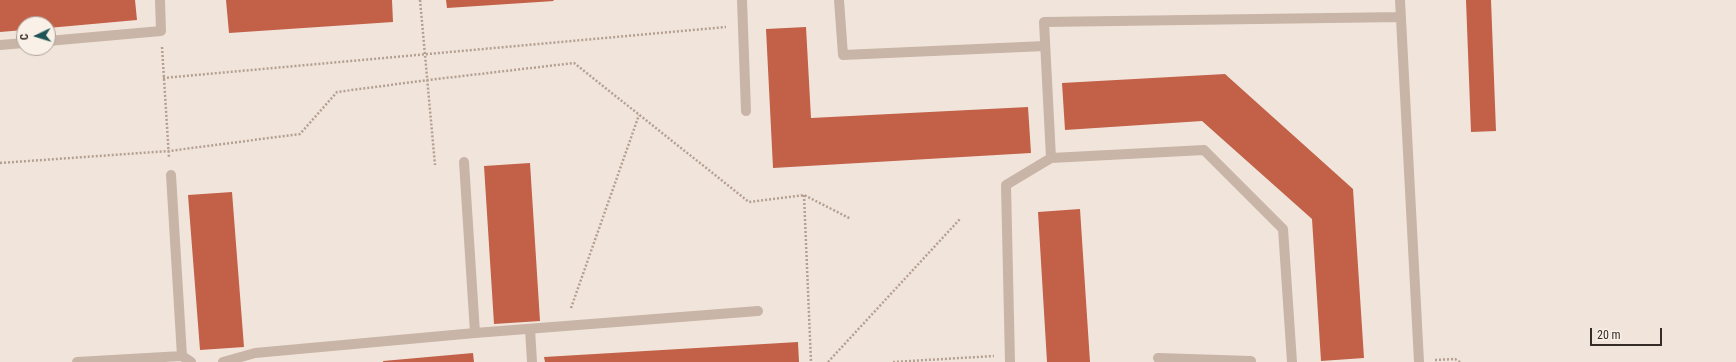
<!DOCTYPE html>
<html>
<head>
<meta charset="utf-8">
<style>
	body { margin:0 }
	#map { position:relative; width:1736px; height:362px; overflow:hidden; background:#f1e5db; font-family:"Roboto Condensed",sans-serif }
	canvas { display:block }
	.north { position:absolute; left:16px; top:16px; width:40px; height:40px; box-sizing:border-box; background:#f9f0e7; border:1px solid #aba19a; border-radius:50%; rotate:266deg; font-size:11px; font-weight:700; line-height:16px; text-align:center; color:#352b27 }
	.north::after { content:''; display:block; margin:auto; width:14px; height:18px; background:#1e5455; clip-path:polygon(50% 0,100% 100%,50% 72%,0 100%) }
	.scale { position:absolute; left:1590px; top:328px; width:72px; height:18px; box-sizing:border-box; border:2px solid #352b27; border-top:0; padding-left:5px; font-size:12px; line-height:14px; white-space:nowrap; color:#352b27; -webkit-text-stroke:3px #f9f0e7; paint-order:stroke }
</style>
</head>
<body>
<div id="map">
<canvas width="1736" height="362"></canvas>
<div class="north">С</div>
<div class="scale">20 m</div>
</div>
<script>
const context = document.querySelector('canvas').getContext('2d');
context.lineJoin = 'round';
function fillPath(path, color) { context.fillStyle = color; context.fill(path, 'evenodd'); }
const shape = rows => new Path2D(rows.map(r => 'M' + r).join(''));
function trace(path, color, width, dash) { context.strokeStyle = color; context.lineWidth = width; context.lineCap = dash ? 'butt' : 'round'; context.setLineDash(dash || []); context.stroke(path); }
const building = shape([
	[0,0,135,0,137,20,48,28,48,24,24,24,24,30,0,32],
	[226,0,392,0,393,22,229,33],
	[446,0,553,0,554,1,447,8],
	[1466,0,1491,0,1496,131,1471,132],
	[806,27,811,118,1028,107,1031,153,773,168,766,29],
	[1225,74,1353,189,1364,358,1321,361,1312,219,1202,121,1065,130,1062,83],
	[530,163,540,321,494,324,484,166],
	[232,192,244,347,200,350,188,195],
	[1080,209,1090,362,1047,362,1038,212],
	[798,342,799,362,545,362,544,357],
	[473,353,474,362,383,362,383,361]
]);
const path = shape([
	[420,0,435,165],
	[162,47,169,158],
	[163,78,726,27],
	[0,163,169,151,300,134,337,92,428,80,574,63,749,202,804,195,851,219],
	[804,195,811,362],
	[571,308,639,115],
	[1435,360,1455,359,1460,362],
	[828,362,960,219],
	[893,362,994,356]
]);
const lane = shape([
	[742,0,746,111],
	[839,0,843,55,1045,46],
	[1400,0,1419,362],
	[48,41,161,31,160,0],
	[0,45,24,43],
	[464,162,475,333],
	[171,175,182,356,191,362],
	[1158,358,1251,361],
	[77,362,182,356],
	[223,362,255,353,475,333,758,311],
	[1010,362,1006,185,1051,158],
	[1292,362,1283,229,1204,150,1051,158,1044,22,1401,17]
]);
const street = shape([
	[530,329,532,362]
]);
fillPath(building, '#c26048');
trace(path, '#b49f91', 2.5, [2, 2]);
trace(lane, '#c8b5a7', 10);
trace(street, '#c8b5a7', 10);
</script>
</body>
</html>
